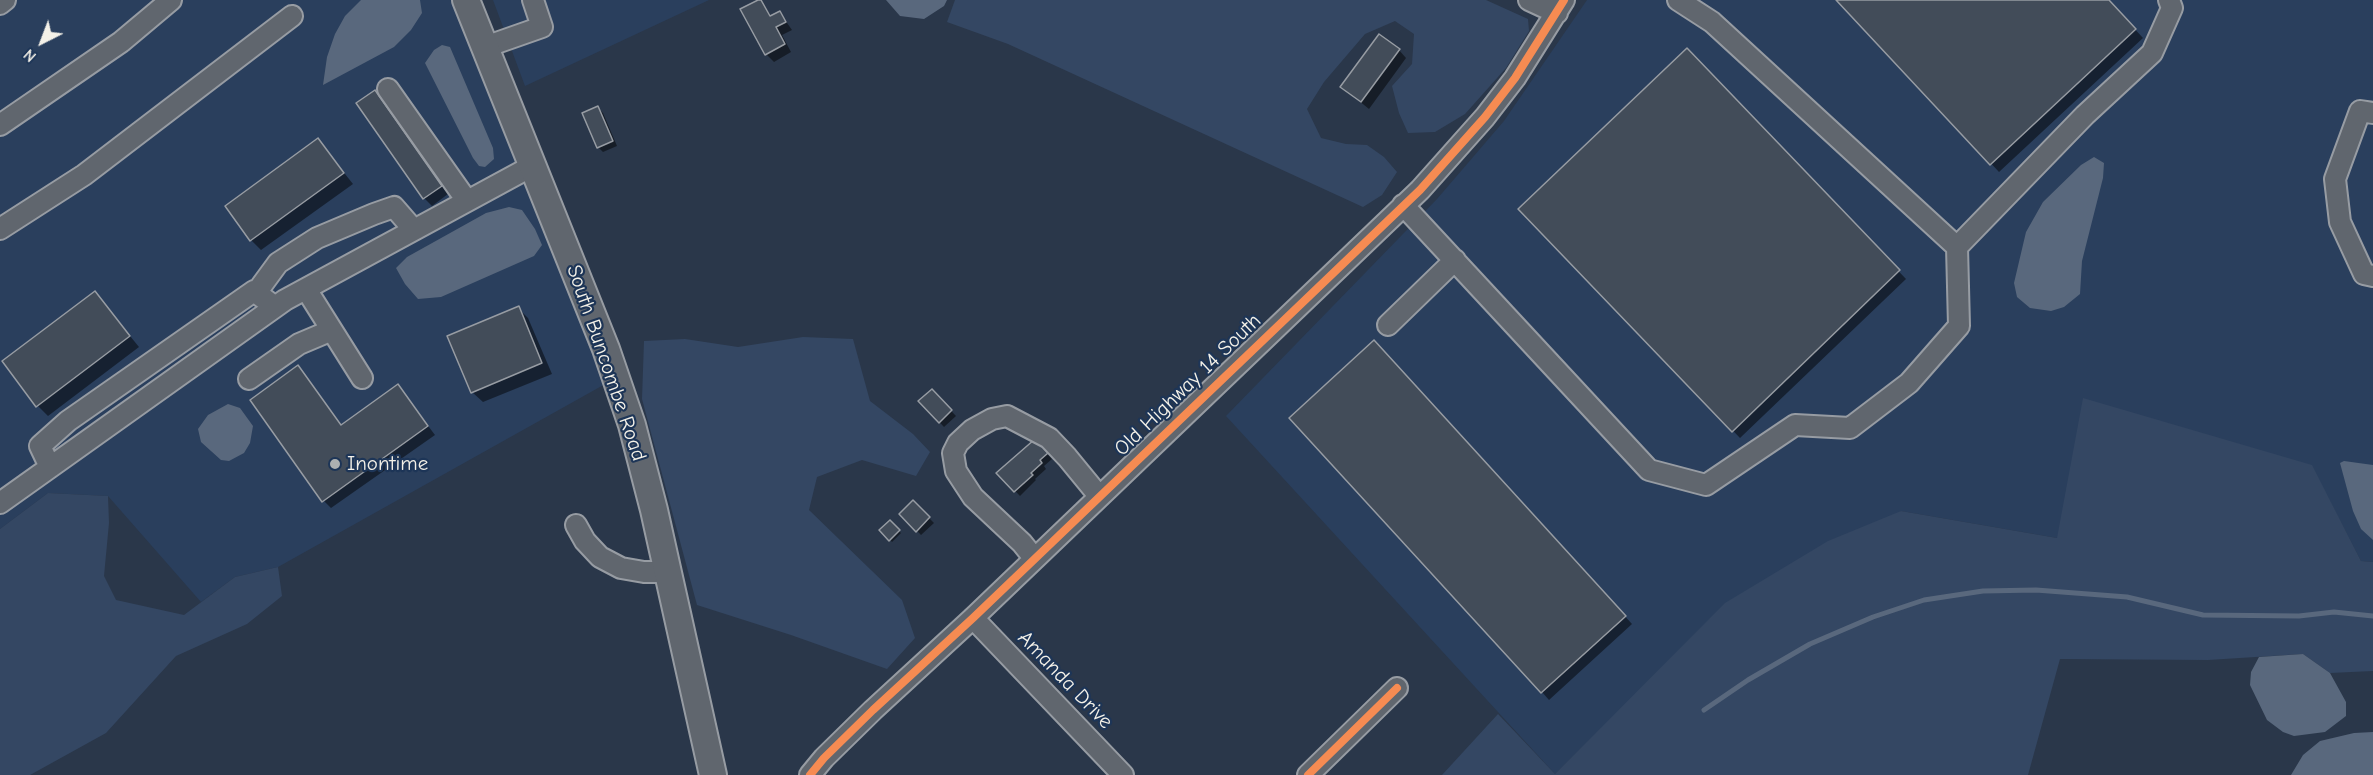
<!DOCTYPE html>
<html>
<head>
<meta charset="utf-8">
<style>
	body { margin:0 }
	#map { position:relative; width:2373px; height:775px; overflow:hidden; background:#2a374a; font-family:"Comic Neue",sans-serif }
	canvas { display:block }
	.north { position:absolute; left:12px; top:12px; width:60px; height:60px; -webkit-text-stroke:4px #1d3557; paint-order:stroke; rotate:222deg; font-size:16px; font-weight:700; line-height:24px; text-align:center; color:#f4f1e8 }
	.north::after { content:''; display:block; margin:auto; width:21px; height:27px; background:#f4f1e8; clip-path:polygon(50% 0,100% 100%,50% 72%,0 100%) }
</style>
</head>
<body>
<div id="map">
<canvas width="2373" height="775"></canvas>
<div class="north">N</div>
</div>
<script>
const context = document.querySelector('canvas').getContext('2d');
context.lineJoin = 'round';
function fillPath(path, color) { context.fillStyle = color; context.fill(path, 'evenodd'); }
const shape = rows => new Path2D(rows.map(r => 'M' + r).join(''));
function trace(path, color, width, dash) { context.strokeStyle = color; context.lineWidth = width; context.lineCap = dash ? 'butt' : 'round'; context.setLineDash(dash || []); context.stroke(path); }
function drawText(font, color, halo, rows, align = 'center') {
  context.font = font + ' "Comic Neue",sans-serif'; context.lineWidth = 4.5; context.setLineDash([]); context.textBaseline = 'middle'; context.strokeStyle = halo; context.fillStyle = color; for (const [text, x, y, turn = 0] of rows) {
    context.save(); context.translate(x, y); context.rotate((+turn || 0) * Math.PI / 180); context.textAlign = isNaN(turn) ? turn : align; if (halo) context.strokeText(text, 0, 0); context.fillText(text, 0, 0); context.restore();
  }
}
const built = shape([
	[0,0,453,0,607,383,278,567,235,577,201,602,108,496,48,493,0,529],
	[493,0,709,0,525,86],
	[1587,0,2373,0,2373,562,2361,561,2311,465,2057,538,1901,511,1632,698,1555,774,1226,416,1437,199,1504,121]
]);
const green = shape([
	[955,0,1486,0,1528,19,1529,31,1506,68,1465,114,1435,132,1408,133,1399,113,1392,86,1412,64,1414,34,1395,21,1365,34,1324,82,1307,109,1321,138,1346,144,1367,145,1384,157,1397,172,1382,195,1363,207,1008,44,947,22],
	[803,337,853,339,870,401,913,434,930,452,916,476,862,460,817,477,809,510,902,600,915,638,887,669,791,635,697,605,642,399,644,341,685,339,738,347],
	[2083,398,2312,465,2361,561,2373,562,2373,671,2330,673,2303,654,2208,660,2060,659,2028,775,1442,775,1498,714,1555,774,1725,603,1828,541,1901,511,2057,538],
	[48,493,108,496,109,523,104,576,116,600,184,615,235,577,278,567,282,596,247,624,176,656,106,733,30,775,0,775,0,529]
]);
const water = shape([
	[361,0,420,0,422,13,411,30,394,47,323,85,327,57,335,34,345,16],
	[886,0,947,0,944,6,924,19,900,16],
	[442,45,450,47,493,148,494,159,485,167,479,166,473,158,425,63,434,50],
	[2094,157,2104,163,2103,178,2082,261,2080,294,2064,307,2051,311,2030,308,2017,297,2014,283,2026,232,2043,202,2081,165],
	[509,207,522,210,535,229,542,245,534,256,441,297,418,299,405,284,396,268,407,257,486,213],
	[228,404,240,408,253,426,250,443,244,453,229,461,221,460,201,442,198,429,208,415],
	[2344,461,2373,465,2373,540,2361,529,2353,511,2340,463],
	[2303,654,2330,673,2346,702,2346,716,2325,732,2294,736,2283,732,2267,720,2250,685,2251,672,2259,657],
	[2373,732,2373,775,2291,775,2303,755,2320,741,2354,733]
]);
const shadow = shape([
	[1838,0,2108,0,2143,38,1999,172],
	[760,1,772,17,780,13,792,30,782,35,791,52,774,62,766,54],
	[1399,50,1406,58,1369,109,1342,87],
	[1687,50,1906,279,1740,438,1520,209],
	[375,92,383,100,448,194,432,206,424,198,358,104],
	[598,108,603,113,617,146,603,152,598,147],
	[318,140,353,184,261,250,251,240],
	[95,293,139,347,48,416,38,406],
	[518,308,528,318,552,374,483,402,472,392],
	[1382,350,1632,624,1549,700,1542,692],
	[298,367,342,425,398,386,435,435,331,508,324,501],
	[932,391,956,416,944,427,920,401],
	[1035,441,1052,459,1044,466,1046,469,1035,479,1036,480,1020,496,998,473],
	[913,502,934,523,921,535,901,514],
	[890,522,901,533,892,542,881,530]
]);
const stream = shape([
	[1704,710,1748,680,1810,644,1873,617,1924,600,1983,591,2036,590,2127,597,2203,615,2299,616,2334,612,2373,616]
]);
const building = shape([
	[758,0,761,0,770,16,780,11,786,22,776,27,785,44,765,55,740,9,758,0],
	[1836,0,2109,0,2136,29,1990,165,1836,0],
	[1379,34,1400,49,1361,102,1340,87,1379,34],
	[1687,48,1900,270,1732,432,1518,209,1687,48],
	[375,90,442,186,423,199,356,103,375,90],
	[598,106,613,141,597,148,582,113,598,106],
	[318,138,344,173,250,241,225,206,318,138],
	[95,291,130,336,36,407,2,361,95,291],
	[519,306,542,363,471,393,447,336,519,306],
	[1374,340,1626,616,1541,693,1289,418,1374,340],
	[298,365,341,425,398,384,428,426,322,502,250,400,298,365],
	[932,389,952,410,939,423,918,401,932,389],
	[1035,439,1048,453,1040,460,1042,463,1031,473,1033,475,1014,492,996,473,1035,439],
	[913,500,930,517,916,532,899,514,913,500],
	[890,520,900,530,889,541,879,530,890,520]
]);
const minor = shape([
	[1529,0,1557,13],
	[0,4,5,0],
	[485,47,542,27,533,0],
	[388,89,467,201],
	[2373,113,2360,111,2335,179,2340,222,2364,274,2373,276],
	[0,125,121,42,171,0],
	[1403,205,1649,470,1706,485,1795,425,1850,428,1909,383,1959,326,1957,247,1712,22,1678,0],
	[0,229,84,175,292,16],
	[1957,247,2085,115,2152,53,2172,8,2169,0],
	[306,289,362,378],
	[256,293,278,263,317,238,374,214,394,207,414,230],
	[1388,325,1455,260],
	[249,379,299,344,325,333,329,327],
	[50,467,40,446,68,421,254,291,275,307],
	[0,503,285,300,532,166],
	[576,525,585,541,600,557,621,568,644,572,668,572],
	[1034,558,1022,543,973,497,956,471,953,453,958,443,972,430,992,419,1007,416,1049,438,1067,457,1099,496],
	[973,618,1123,775],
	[810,775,824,758,873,710,973,618,1420,190,1485,117,1515,78,1564,0],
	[1308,775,1397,688]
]);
const major = shape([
	[466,0,606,349,632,425,654,510,713,775]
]);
const cycleway = shape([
	[810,775,824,758,873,710,973,618,1420,190,1485,117,1515,78,1564,0],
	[1308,775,1397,688]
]);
const markers = [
	[335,464,6,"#adb0b1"]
];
const streetNames = [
	["South Buncombe Road",606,363,71],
	["Old Highway 14 South",1188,385,-44],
	["Amanda Drive",1065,680,46]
];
const poiNames = [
	["Inontime",347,464]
];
fillPath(built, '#2a3f5d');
fillPath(green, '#344763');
fillPath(water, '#59687d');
fillPath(shadow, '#0007');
trace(stream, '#59687d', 5);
fillPath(building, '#424c59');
trace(building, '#979ca3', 1.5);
trace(minor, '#979ca3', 24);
trace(major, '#979ca3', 30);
trace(minor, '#60666e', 20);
trace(major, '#60666e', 26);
trace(cycleway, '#f68b52', 8);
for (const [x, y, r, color] of markers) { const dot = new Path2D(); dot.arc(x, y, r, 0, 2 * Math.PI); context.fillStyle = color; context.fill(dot); trace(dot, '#1d3557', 2); }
drawText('21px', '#f4f1e8', '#1d3557', streetNames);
drawText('21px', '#f4f1e8', '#1d3557', poiNames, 'left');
</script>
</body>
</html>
